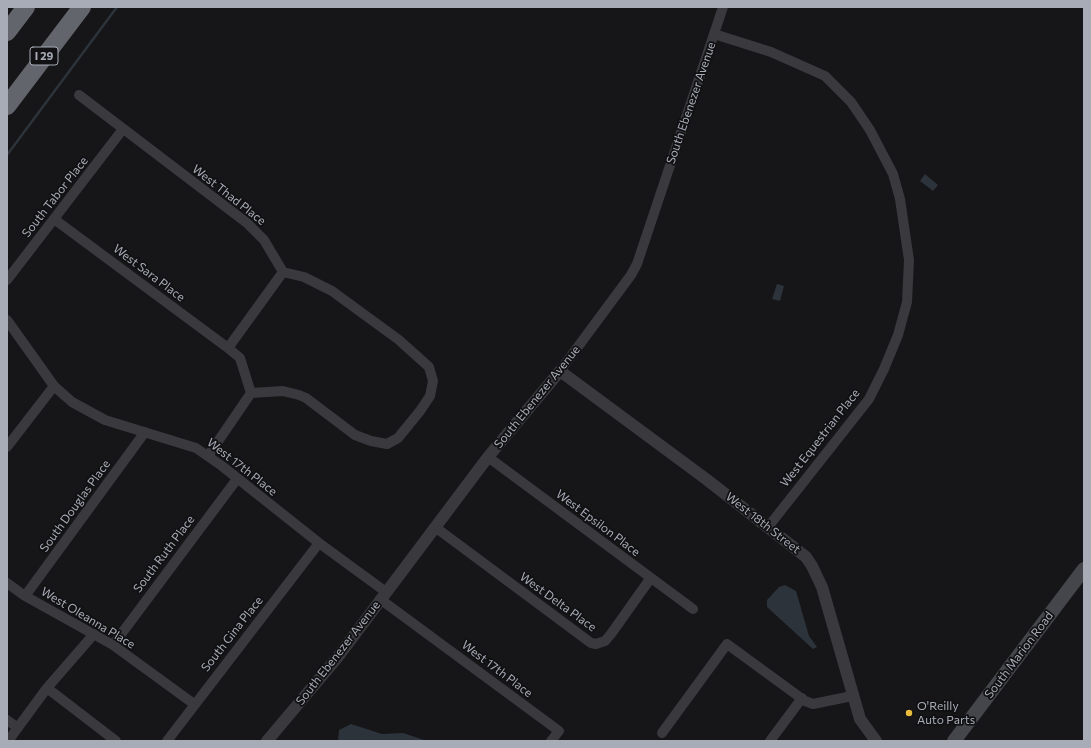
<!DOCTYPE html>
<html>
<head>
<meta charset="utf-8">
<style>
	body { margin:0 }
	#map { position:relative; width:1091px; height:748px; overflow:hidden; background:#161618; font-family:Commissioner,sans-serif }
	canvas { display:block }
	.frame { position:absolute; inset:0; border:8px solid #a8acb7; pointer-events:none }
</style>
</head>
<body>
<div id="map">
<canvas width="1091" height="748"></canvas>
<div class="frame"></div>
</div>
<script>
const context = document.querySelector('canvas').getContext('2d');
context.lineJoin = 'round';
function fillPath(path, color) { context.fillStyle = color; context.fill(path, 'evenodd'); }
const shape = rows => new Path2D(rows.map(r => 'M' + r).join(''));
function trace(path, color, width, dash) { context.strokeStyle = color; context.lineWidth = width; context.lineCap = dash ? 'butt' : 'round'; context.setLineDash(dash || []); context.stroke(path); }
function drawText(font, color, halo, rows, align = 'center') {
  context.font = font + ' Commissioner,sans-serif'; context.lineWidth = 3.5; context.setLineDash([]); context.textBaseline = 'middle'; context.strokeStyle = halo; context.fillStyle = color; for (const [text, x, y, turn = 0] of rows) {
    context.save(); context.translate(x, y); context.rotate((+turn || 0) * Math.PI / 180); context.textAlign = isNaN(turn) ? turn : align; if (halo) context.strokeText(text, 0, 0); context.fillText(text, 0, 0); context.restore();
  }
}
const water = shape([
	[925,174,938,185,933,191,920,181],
	[777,284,784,286,780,301,772,299],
	[785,585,796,591,809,636,817,647,813,649,767,607,767,600,779,587],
	[351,724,382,734,403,733,427,741,338,741,339,730]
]);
const stream = shape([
	[7,155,117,7]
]);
const minor = shape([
	[714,34,771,52,825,76,851,102,870,130,893,174,900,199,909,260,907,302,898,335,884,369,869,399,768,527],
	[79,95,247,223,264,240,283,272,304,277,332,291,399,340,429,367,433,381,430,396,420,411,398,438,387,444,371,441,355,435,306,398,299,395,283,391,251,393],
	[54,219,228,348],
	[7,280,123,129],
	[7,320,54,386,72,402,105,420,196,448,222,466,319,543,386,592],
	[560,371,631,275,637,264,723,7],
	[7,447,54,386],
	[208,456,251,393,240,358,228,348,283,272],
	[488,457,693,609],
	[435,527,591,643,596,644,605,641,611,634,650,579],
	[7,583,25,596,113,645,194,704],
	[25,596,145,432],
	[380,599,559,731,551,741],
	[113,645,237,479],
	[47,688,116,741],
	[7,720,18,728],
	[662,733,727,644,805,701,813,704,852,696],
	[8,741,47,688,94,634],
	[167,741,319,543],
	[770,741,802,698]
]);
const tertiary = shape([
	[267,741,337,658,488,457,560,371,706,479,806,557,812,566,822,587,860,719,876,741]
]);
const secondary = shape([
	[954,741,1084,569]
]);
const motorway = shape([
	[7,32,26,7],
	[7,106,82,7]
]);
const markers = [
	[909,713,4,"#eabc3b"]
];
const shields = [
	[44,56,28]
];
const shieldNames = [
	["I 29",44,56]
];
const streetNames = [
	["South Ebenezer Avenue",691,103,-71],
	["West Thad Place",229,195,38],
	["South Tabor Place",55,197,-52],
	["West Sara Place",149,273,37],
	["South Ebenezer Avenue",537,397,-51],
	["West Equestrian Place",820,438,-52],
	["West 17th Place",242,467,38],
	["South Douglas Place",75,506,-54],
	["West Epsilon Place",598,523,37],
	["West 18th Street",763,523,38],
	["South Ruth Place",164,554,-53],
	["West Delta Place",558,602,36],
	["West Oleanna Place",88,618,31],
	["South Gina Place",232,634,-52],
	["South Ebenezer Avenue",338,653,-52],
	["South Marion Road",1019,655,-53],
	["West 17th Place",497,669,37]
];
const poiNames = [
	["O'Reilly",917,706],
	["Auto Parts",917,720]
];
fillPath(water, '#2c333b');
trace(stream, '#2c333b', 2.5);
trace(minor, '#39393e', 10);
trace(tertiary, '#39393e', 12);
trace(secondary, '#45464c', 14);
trace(motorway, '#63656d', 18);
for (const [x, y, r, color] of markers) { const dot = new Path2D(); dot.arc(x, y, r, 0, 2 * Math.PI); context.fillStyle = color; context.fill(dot); trace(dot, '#111113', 1.5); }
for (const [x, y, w] of shields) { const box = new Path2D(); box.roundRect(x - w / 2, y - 9, w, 18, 3); context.fillStyle = '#111113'; context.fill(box); trace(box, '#a8acb7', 1); }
drawText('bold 11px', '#a8acb7', null, shieldNames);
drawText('12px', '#a8acb7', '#111113', streetNames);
drawText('12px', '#a8acb7', '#111113', poiNames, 'left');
</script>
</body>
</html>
